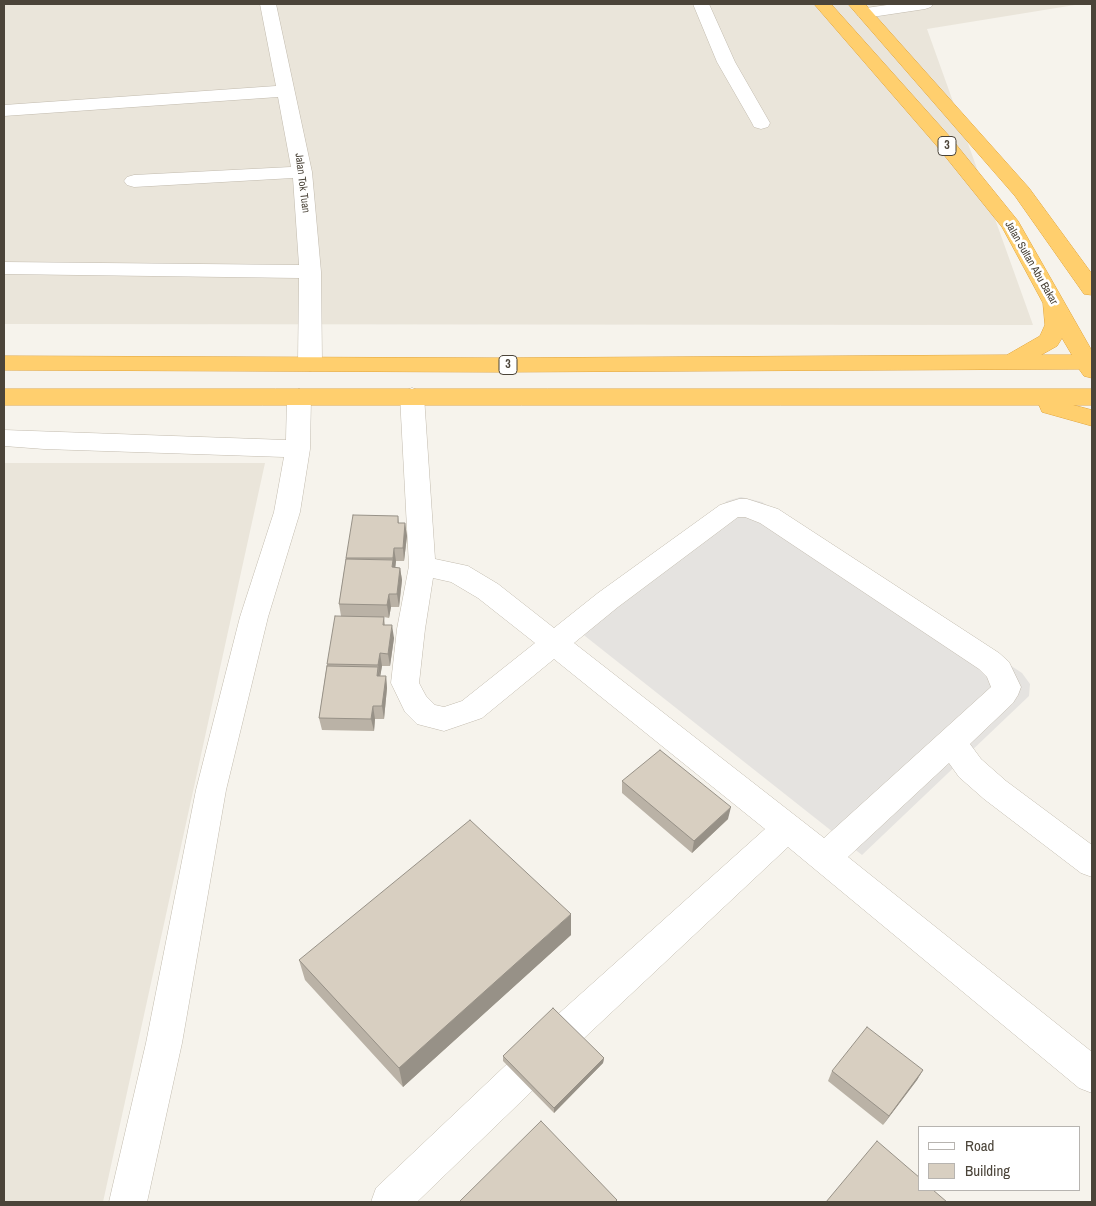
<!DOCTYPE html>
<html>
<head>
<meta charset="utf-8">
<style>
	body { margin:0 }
	#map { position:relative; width:1096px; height:1206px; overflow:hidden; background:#f6f3ec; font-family:"Archivo Narrow",sans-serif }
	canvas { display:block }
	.frame { position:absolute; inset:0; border:5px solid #4b4439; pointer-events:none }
	.legend { position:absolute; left:918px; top:1126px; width:162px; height:65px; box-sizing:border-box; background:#fff; border:1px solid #b7b4b0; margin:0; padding:6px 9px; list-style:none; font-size:15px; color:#4b4439 }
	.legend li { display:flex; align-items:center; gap:10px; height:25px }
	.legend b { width:25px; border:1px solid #b7b4b0 }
</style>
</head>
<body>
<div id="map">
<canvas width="1096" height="1206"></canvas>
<div class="frame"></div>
<ul class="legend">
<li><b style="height:6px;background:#fff"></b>Road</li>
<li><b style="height:14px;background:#d8cfc1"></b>Building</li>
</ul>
</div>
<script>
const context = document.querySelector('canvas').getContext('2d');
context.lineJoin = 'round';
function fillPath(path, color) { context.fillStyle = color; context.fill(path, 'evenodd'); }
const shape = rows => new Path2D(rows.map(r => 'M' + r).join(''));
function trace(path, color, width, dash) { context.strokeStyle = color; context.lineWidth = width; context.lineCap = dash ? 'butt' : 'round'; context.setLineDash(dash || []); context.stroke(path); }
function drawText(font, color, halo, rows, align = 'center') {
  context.font = font + ' "Archivo Narrow",sans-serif'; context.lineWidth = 5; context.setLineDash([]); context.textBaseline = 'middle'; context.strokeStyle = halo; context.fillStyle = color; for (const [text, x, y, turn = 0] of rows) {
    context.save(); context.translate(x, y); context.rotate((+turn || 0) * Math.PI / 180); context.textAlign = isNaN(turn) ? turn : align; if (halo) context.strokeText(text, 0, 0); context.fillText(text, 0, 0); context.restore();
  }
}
const residential = shape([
	[4,4,1081,4,927,29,1033,325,4,324],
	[4,463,265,463,103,1202,4,1202]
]);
const parking = shape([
	[741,497,762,502,1022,673,1030,684,1029,696,862,855,566,621,727,501]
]);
const minor = shape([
	[260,4,276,4,312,172,321,272,322,364,318,369,310,371,302,369,298,364,299,278,4,274,4,262,299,265,293,178,134,187,127,185,124,181,127,177,134,175,291,167,278,97,4,116,4,105,276,86,260,4],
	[693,4,709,4,735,62,770,123,768,127,761,129,754,127,752,123,717,62,693,4],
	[894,4,933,4,931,7,925,9,865,18,859,17,857,13,859,9,894,4],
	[412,388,420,391,424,396,435,559,468,566,498,584,554,628,598,593,720,505,739,499,747,499,778,509,999,653,1009,662,1021,687,1018,695,1013,703,970,744,981,759,1006,781,1092,845,1092,877,1081,873,984,799,959,777,949,763,848,857,1092,1052,1092,1093,1079,1088,788,847,581,1041,568,1046,555,1041,550,1029,555,1017,765,829,554,659,482,718,444,731,417,724,405,712,391,683,397,629,409,566,400,396,404,391,412,388],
	[738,517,745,517,760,523,979,669,987,677,991,687,824,838,574,643,618,607,738,517],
	[433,578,451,582,478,598,535,643,462,701,444,707,435,705,426,696,419,683,425,629,433,578],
	[299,389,307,392,311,397,310,449,300,512,268,617,226,790,182,1043,147,1202,109,1202,146,1043,196,790,240,617,274,512,284,457,44,449,4,446,4,430,286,440,287,397,291,392,299,389],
	[519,1060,532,1065,537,1078,532,1091,417,1202,371,1202,376,1188,506,1065,519,1060]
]);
const highway = shape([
	[814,4,831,4,950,137,1018,221,1092,351,1092,378,1084,376,1079,369,497,372,4,370,4,356,497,358,1007,355,1040,336,1045,325,1043,303,1002,227,936,145,814,4],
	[1062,338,1072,355,1041,355,1057,346,1062,338],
	[848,4,865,4,1029,188,1092,274,1092,295,1084,294,1015,196,848,4],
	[4,389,1092,389,1092,405,1073,405,1092,410,1092,426,1042,412,1039,405,4,405,4,389]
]);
const wall = shape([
	[398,516,399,523,405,523,407,536,404,561,396,561,395,567,400,568,402,580,399,607,391,607,389,618,384,617,385,625,394,638,390,666,382,666,380,676,386,676,387,688,384,719,375,719,374,731,322,730,319,718,327,664,341,616,339,604,346,558],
	[622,781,728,819,692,853,622,793],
	[571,935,403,1087,305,980,299,960],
	[503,1056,604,1058,603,1063,554,1113,503,1061],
	[923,1070,917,1080,883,1125,828,1081,832,1071]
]);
const shadedWall = shape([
	[405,523,407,536,404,561,403,548],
	[394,548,396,561,395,571,392,567],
	[400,568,402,580,399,607,397,594],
	[389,594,391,607,389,618,387,605],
	[392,625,394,638,390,666,388,654],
	[380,653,382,666,380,678,378,665],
	[378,667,380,679,377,676],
	[386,676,387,688,384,719,382,706],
	[373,706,375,719,374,731,371,719],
	[731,807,728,819,692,853,694,841],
	[571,914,571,935,403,1087,399,1068],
	[604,1058,603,1063,554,1113,554,1108],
	[923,1070,917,1080,883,1125,889,1116]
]);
const building = shape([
	[353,515,398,516,398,523,405,523,403,548,394,548,393,558,346,558,353,515],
	[346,559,393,560,392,567,400,568,397,594,389,594,387,605,339,604,346,559],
	[335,616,384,617,383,625,392,625,388,654,380,653,378,665,327,664,335,616],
	[327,666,378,667,377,676,386,676,382,706,373,706,371,719,319,718,327,666],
	[660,750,731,807,694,841,622,781,660,750],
	[470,820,571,914,399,1068,299,960,470,820],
	[553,1008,604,1058,554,1108,503,1056,553,1008],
	[867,1027,923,1070,889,1116,832,1071,867,1027],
	[541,1121,617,1200,615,1202,459,1202,541,1121],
	[877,1141,920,1178,920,1190,933,1190,947,1202,826,1202,877,1141]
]);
const farStreetnames = [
	["Jalan Tok Tuan",302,183,83],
	["Jalan Sultan Abu Bakar",1031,263,60]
];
const shields = [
	[947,146,18],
	[508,365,18]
];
const shieldNames = [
	["3",947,146],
	["3",508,365]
];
fillPath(residential, '#eae5da');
fillPath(parking, '#e5e3e0');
trace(minor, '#c2bbae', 1);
trace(highway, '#e0a43c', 1);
fillPath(minor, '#fff');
fillPath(highway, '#ffcf6e');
fillPath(wall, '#bab2a6');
fillPath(shadedWall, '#979187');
fillPath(building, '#d8cfc1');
trace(building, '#979187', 1);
drawText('11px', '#4b4439', '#fff', farStreetnames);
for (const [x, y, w] of shields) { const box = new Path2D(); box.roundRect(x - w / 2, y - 9.5, w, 19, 4); context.fillStyle = '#fff'; context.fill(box); trace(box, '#4b4439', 1); }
drawText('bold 12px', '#4b4439', null, shieldNames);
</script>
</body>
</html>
